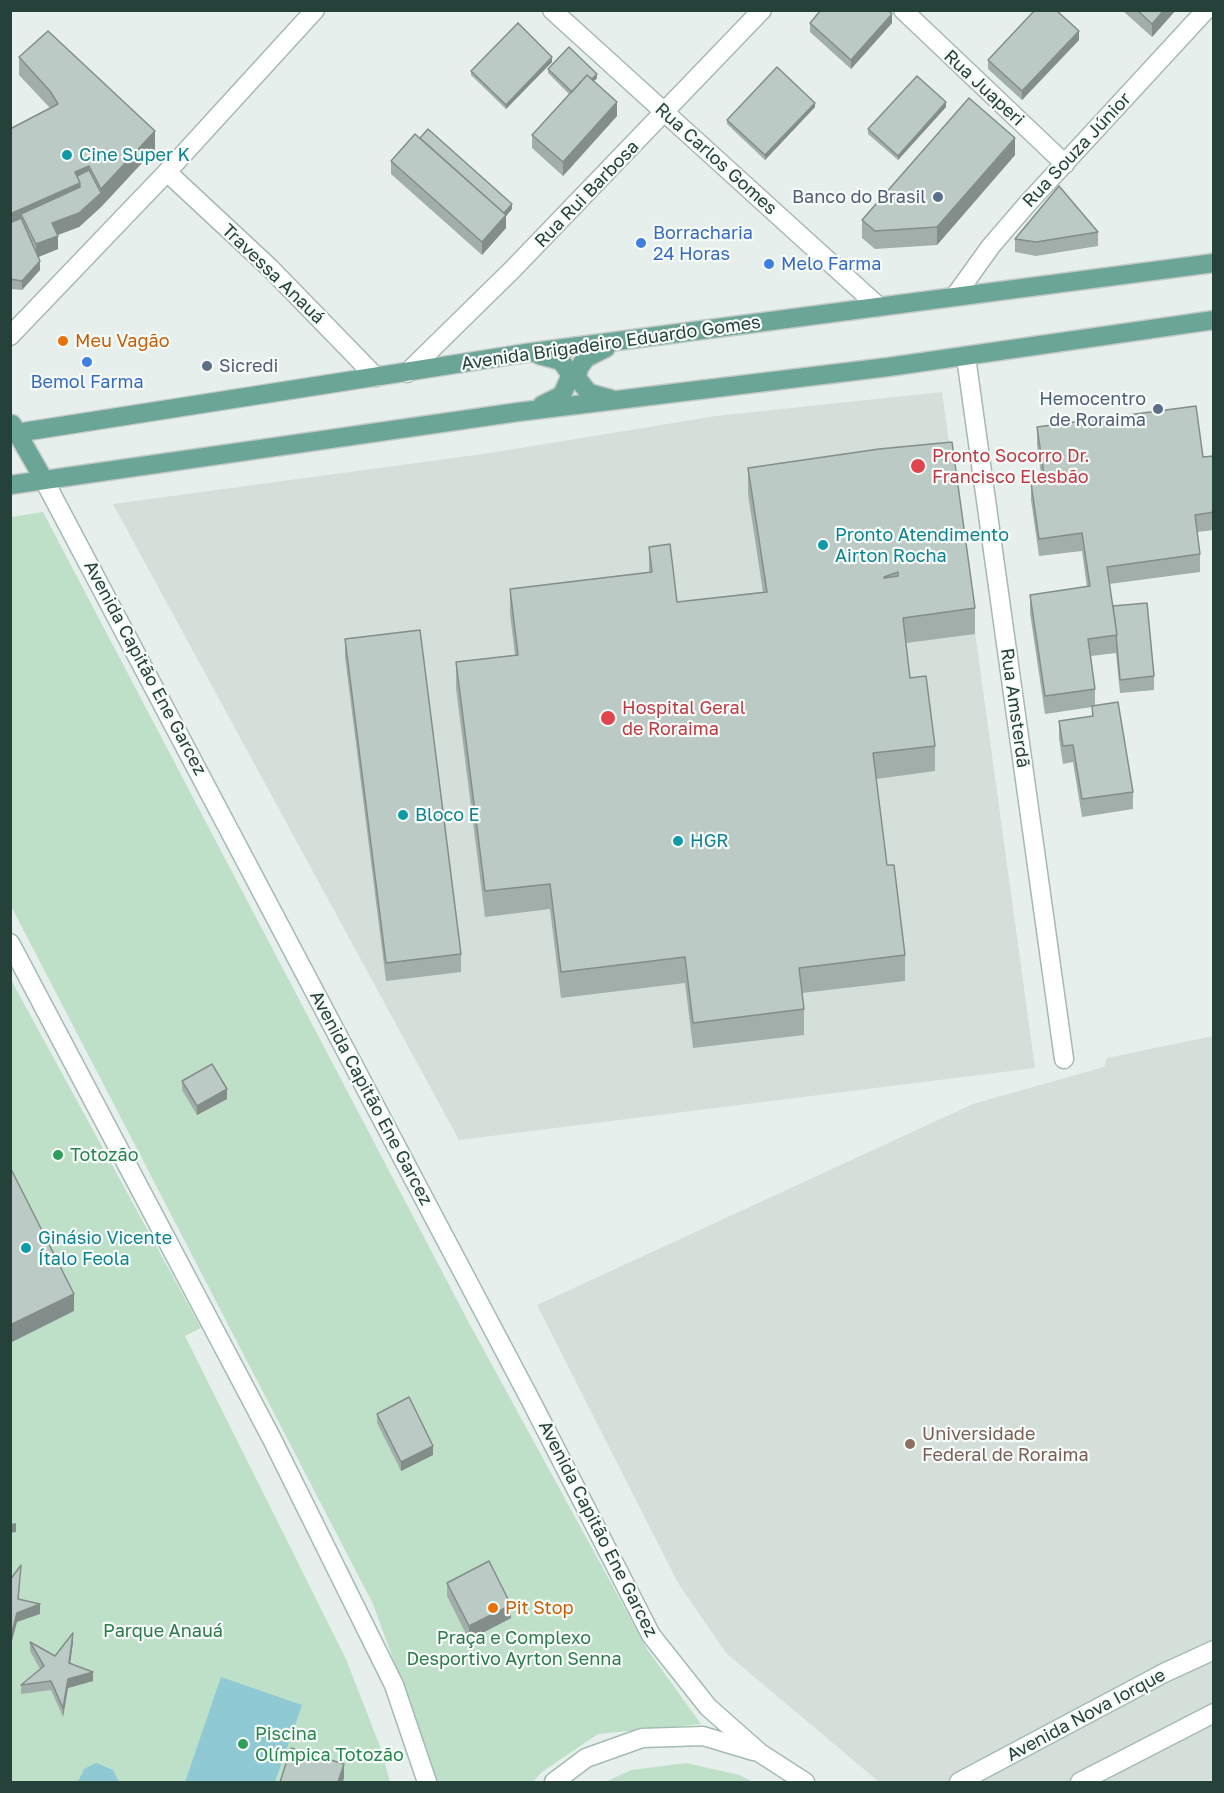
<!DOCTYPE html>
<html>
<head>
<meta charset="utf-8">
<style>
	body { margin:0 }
	#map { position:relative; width:1224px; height:1793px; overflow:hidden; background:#e6efeb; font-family:"Golos Text",sans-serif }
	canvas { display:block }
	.frame { position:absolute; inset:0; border:12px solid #24423a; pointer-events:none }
</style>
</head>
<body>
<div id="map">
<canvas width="1224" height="1793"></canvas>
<div class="frame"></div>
</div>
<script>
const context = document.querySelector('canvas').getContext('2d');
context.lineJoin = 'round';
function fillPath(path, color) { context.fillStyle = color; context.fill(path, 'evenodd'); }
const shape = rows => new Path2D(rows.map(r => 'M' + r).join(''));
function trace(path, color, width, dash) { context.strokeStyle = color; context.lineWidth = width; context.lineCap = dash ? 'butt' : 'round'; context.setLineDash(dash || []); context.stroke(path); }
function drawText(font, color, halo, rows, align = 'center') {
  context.font = font + ' "Golos Text",sans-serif'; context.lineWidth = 4.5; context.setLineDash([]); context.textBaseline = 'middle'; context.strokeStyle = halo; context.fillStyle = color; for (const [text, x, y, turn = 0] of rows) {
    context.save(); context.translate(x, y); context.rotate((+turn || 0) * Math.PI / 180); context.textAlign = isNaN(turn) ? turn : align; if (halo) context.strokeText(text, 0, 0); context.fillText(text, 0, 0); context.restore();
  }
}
const built = shape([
	[942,392,1035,1068,459,1140,113,504,490,453,716,416],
	[1213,1036,1213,1782,879,1782,726,1653,678,1583,537,1305,973,1104,1104,1067,1107,1058]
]);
const green = shape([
	[43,512,468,1321,647,1649,701,1724,598,1734,542,1772,533,1782,438,1782,373,1604,11,906,11,517],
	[10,978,201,1328,185,1336,346,1659,381,1749,390,1782,11,1782],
	[686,1763,740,1775,753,1782,605,1782,631,1770]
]);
const water = shape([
	[221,1677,302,1705,275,1782,185,1782],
	[96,1763,113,1770,119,1782,78,1782,84,1769]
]);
const street = shape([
	[552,10,879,307],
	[903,10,1065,164],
	[167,172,270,268,376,377],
	[955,296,991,246,1028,203,1206,10],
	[10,336,167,172,315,10],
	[966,357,1064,1059],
	[407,373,513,269,762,10]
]);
const secondary = shape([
	[44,480,531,1401,651,1635,708,1707,760,1753,805,1782],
	[10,943,272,1439,394,1685,427,1782],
	[554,1782,586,1758,642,1738,703,1736,753,1751],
	[959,1782,1164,1673,1214,1650],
	[1080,1782,1214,1713]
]);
const primary = shape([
	[606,348,586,358,579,368,577,378,589,393,611,399],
	[539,355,561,361,569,372,569,379,562,395,542,405],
	[12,424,44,480],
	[10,434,526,353,1214,263],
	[10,485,518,412,888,367,1214,320]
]);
const wall = shape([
	[1122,10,1176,10,1152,37],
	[810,23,892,23,851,69,810,32],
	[1079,40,1022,100,988,69,988,60],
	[19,57,155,149,101,207,79,227,58,235,58,249,38,257,40,270,22,290,10,289,10,129,50,108,19,75],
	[552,62,506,109,471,75,471,71],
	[548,69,597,78,594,81,617,116,563,176,532,148,532,135,569,94,548,73],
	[815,107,765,160,727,124,727,120],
	[946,107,898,160,868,134,868,129],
	[1015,155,937,245,875,249,862,238,862,220],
	[391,161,512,209,506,216,506,228,482,255,391,174],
	[1098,232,1098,246,1036,256,1015,252,1015,239],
	[1037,427,1203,457,1214,456,1214,530,1197,532,1200,554,1200,572,1109,584,1113,609,1154,676,1154,690,1120,693,1116,653,1091,656,1095,689,1095,705,1133,792,1133,809,1082,817,1073,762,1063,764,1059,739,1059,721,1092,716,1092,707,1045,714,1030,613,1030,595,1087,587,1082,551,1039,556,1031,500,1031,483,1042,481,1037,445],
	[748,468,975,608,975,634,906,643,910,678,935,746,935,771,876,779,887,865,905,955,905,981,802,993,804,1009,804,1035,693,1048,685,983,561,998,550,909,485,917,456,688,456,662,515,655,510,614,510,589,649,572,649,547,677,602,763,592,748,494],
	[345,639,461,954,461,972,386,981,345,657],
	[182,1081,227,1099,197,1115,182,1090],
	[377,1414,433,1455,401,1471,377,1423],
	[447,1583,511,1618,469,1640,447,1596],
	[30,1642,55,1656,73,1642,70,1663,93,1681,68,1688,63,1717,51,1690,21,1694,21,1685,40,1669,30,1651]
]);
const shadedWall = shape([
	[1164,10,1176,10,1152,37,1152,24],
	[892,14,892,23,851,69,851,60],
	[1079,31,1079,40,1022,100,1022,91],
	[552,57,552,62,506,109,506,105],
	[597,74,597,78,575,100,575,96],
	[617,102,617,116,563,176,563,162],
	[946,102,946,107,898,160,898,156],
	[815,103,815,107,765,160,765,155],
	[155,131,155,149,101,207,79,227,52,237,52,223,101,193,101,189],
	[1015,138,1015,155,937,245,937,227],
	[89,166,89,183,21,214,21,228,10,232,10,214,75,172],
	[512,204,512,209,506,216,506,228,482,255,482,242,500,218],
	[58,236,58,249,36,258,36,244],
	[40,261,40,270,22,290,22,281],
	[227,1089,227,1099,197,1115,197,1106],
	[74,1294,74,1311,10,1343,10,1325],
	[433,1446,433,1455,401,1471,401,1462],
	[16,1523,16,1532,10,1533,10,1524],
	[40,1604,40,1614,17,1622,11,1645,11,1636,17,1613],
	[511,1605,511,1618,469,1640,469,1626],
	[73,1633,73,1642,69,1672,69,1663],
	[93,1672,93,1681,68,1688,63,1717,63,1708,68,1679],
	[344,1764,344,1778,343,1782,338,1782]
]);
const building = shape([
	[821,10,888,10,892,14,851,60,810,23,821,10],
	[1035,10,1056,10,1079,31,1022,91,988,60,1035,10],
	[1137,10,1164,10,1152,24,1137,10],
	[518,23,552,57,506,105,471,71,518,23],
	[48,31,155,131,101,189,89,166,75,172,80,183,10,214,10,129,58,104,50,91,19,57,48,31],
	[569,47,597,74,592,79,587,75,572,92,548,69,569,47],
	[777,67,815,103,765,155,727,120,777,67],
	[587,75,617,102,563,162,532,135,587,75],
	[917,76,946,102,898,156,868,129,917,76],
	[969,98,1015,138,937,227,875,231,862,220,969,98],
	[428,129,512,204,504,213,420,138,428,129],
	[415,134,506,215,482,242,391,161,415,134],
	[89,170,101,193,79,213,52,223,58,236,36,244,21,214,80,187,80,183,77,176,89,170],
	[1059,186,1098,232,1036,242,1015,239,1059,186],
	[21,218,40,261,22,281,10,279,10,223,21,218],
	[1196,406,1203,457,1214,456,1214,512,1195,515,1200,554,1107,567,1117,635,1088,639,1095,689,1045,696,1030,595,1090,586,1082,533,1039,539,1031,483,1045,481,1037,427,1196,406],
	[952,442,975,608,903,618,910,678,926,676,935,746,873,753,887,865,894,865,905,955,799,968,804,1009,693,1023,685,957,561,972,550,884,485,891,456,662,518,655,510,589,652,572,649,547,670,544,677,602,767,592,748,468,879,449,952,442],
	[898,572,898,576,884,578,884,577,898,572],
	[1147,603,1154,676,1120,680,1116,635,1117,635,1113,606,1147,603],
	[420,630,461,954,386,963,345,639,420,630],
	[1118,702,1133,792,1082,799,1073,745,1063,746,1059,721,1093,716,1092,706,1118,702],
	[212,1064,227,1089,197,1106,182,1081,212,1064],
	[10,1167,74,1294,10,1325,10,1167],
	[409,1397,433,1446,401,1462,377,1414,409,1397],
	[489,1561,511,1605,469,1626,447,1583,489,1561],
	[21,1565,18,1599,40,1604,17,1613,11,1636,10,1580,21,1565],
	[73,1633,69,1663,93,1672,68,1679,63,1708,51,1681,21,1685,44,1666,30,1642,55,1656,73,1633],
	[291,1748,344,1764,338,1782,280,1782,291,1748]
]);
const markers = [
	[67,155,6,"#0f9aa8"],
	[938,197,6,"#5c6f8a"],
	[641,243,6,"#3f7fe0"],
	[769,264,6,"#3f7fe0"],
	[63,341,6,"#e8710a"],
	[87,362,6,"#3f7fe0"],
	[207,366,6,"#5c6f8a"],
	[1158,409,6,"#5c6f8a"],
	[918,466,8,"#e0444e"],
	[823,545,6,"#0f9aa8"],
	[608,718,8,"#e0444e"],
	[403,815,6,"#0f9aa8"],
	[678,841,6,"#0f9aa8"],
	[58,1155,6,"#2e9e5b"],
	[26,1248,6,"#0f9aa8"],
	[910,1444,6,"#8d6e63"],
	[493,1608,6,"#e8710a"],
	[243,1744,6,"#2e9e5b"]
];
const streetNames = [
	["Rua Juaperi",984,88,43],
	["Rua Souza Júnior",1077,150,-47],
	["Rua Carlos Gomes",716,159,42],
	["Rua Rui Barbosa",587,194,-46],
	["Travessa Anauá",273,274,44],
	["Avenida Brigadeiro Eduardo Gomes",611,343,-8],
	["Avenida Capitão Ene Garcez",145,668,62],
	["Rua Amsterdã",1015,708,82],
	["Avenida Capitão Ene Garcez",371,1098,62],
	["Avenida Capitão Ene Garcez",598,1529,63],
	["Avenida Nova Iorque",1086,1715,-28]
];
const cultureNames = [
	["Cine Super K",79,155],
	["Pronto Atendimento",835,535],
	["Airton Rocha",835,556],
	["Bloco E",415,815],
	["HGR",690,841],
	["Ginásio Vicente",38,1238],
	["Ítalo Feola",38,1259]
];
const serviceNames = [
	["Banco do Brasil",926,197],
	["Sicredi",219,366,"left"],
	["Hemocentro",1146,399],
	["de Roraima",1146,420]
];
const shopNames = [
	["Borracharia",653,233],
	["24 Horas",653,254],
	["Melo Farma",781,264],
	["Bemol Farma",87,382,"center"]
];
const foodNames = [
	["Meu Vagão",75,341],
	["Pit Stop",505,1608]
];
const healthNames = [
	["Pronto Socorro Dr.",932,456],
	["Francisco Elesbão",932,477],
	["Hospital Geral",622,708],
	["de Roraima",622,729]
];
const leisureNames = [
	["Totozão",70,1155],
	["Piscina",255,1734],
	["Olímpica Totozão",255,1755]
];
const educationNames = [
	["Universidade",922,1434],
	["Federal de Roraima",922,1455]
];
const parkNames = [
	["Parque Anauá",163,1631],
	["Praça e Complexo",514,1638],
	["Desportivo Ayrton Senna",514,1659]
];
fillPath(built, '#d4dfda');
fillPath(green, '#bfe0c8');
fillPath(water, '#8ec9d4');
trace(street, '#a8b8b2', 21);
trace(secondary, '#a4bbb3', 21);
trace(primary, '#c2cac8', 21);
trace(street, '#fff', 18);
trace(secondary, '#fff', 18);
trace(primary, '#6aa596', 18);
fillPath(wall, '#a1aea9');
fillPath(shadedWall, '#838d89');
fillPath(building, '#bbcac4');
trace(building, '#838d89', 1.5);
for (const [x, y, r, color] of markers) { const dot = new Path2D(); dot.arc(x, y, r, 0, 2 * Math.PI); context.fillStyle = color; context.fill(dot); trace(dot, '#f7fbf9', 2); }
drawText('18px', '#24423a', '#f7fbf9', streetNames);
drawText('18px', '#0d838f', '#f7fbf9', cultureNames, 'left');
drawText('18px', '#4e5e75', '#f7fbf9', serviceNames, 'right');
drawText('18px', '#366cbe', '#f7fbf9', shopNames, 'left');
drawText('18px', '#c56008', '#f7fbf9', foodNames, 'left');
drawText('18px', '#be3a42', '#f7fbf9', healthNames, 'left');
drawText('18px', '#27864d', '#f7fbf9', leisureNames, 'left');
drawText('18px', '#785e54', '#f7fbf9', educationNames, 'left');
drawText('18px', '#2d7a4b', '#f7fbf9', parkNames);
</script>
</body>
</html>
